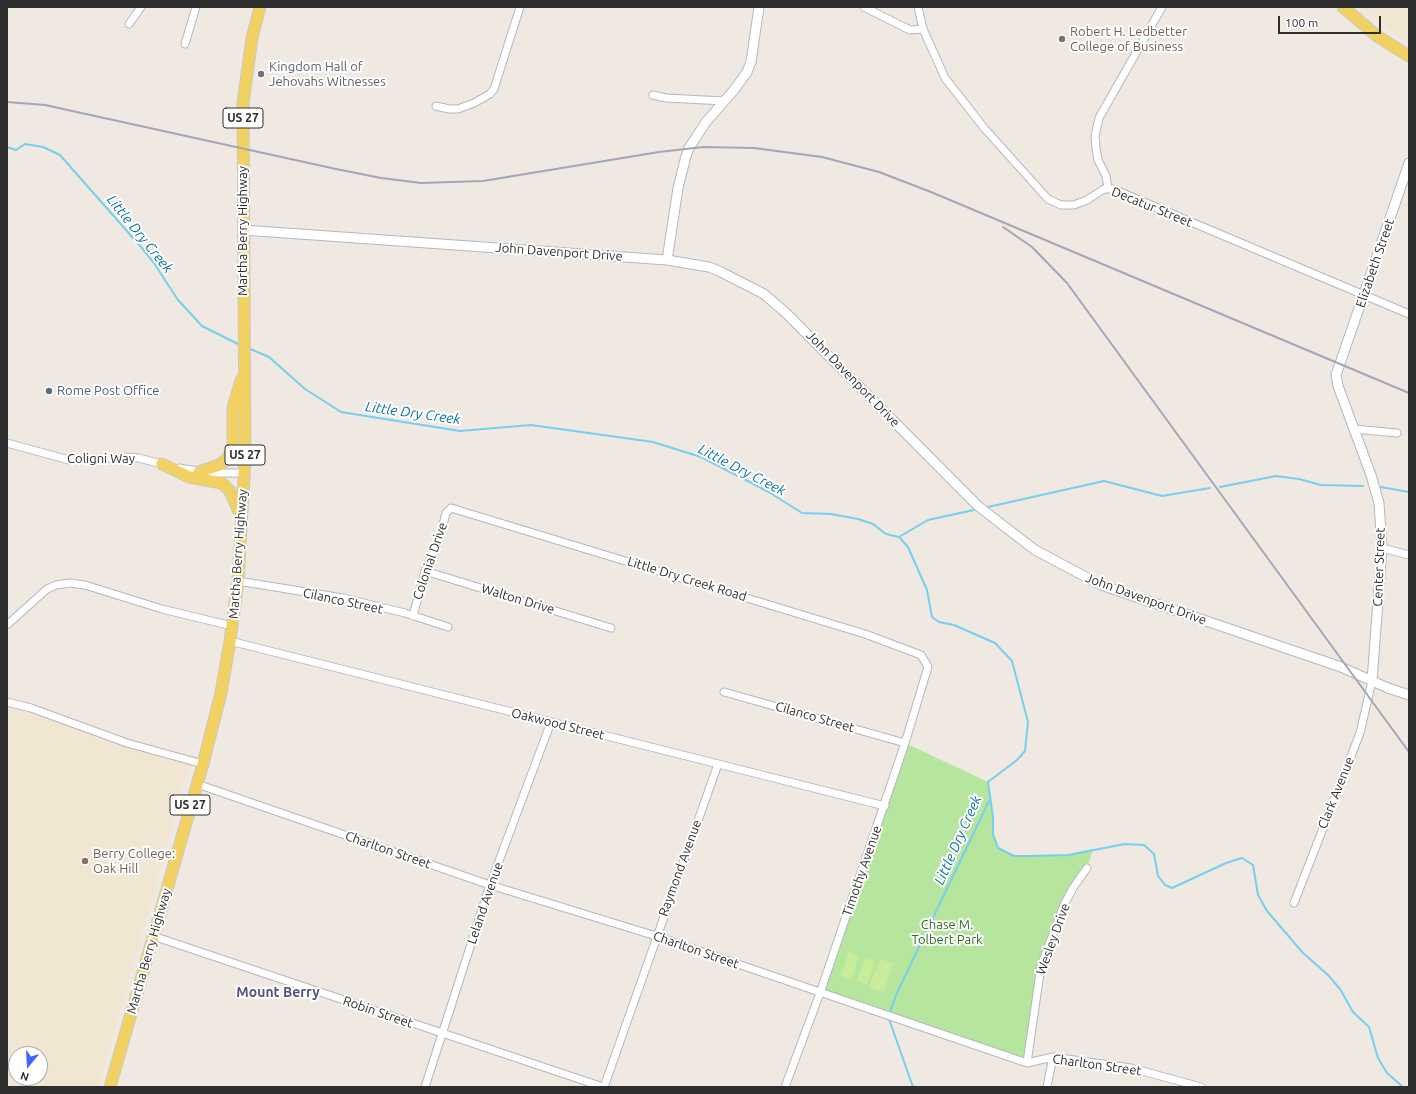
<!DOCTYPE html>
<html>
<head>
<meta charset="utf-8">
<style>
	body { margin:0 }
	#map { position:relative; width:1416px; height:1094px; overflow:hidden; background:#efe9e1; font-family:Ubuntu,sans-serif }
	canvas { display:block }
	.frame { position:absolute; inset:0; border:8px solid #2e2e2e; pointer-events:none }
	.north { position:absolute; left:8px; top:1046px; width:40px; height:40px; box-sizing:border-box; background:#fff; border:1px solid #ababab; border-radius:50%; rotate:198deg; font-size:11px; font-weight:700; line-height:16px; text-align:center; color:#2e2e2e }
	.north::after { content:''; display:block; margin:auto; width:14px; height:18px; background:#4264fb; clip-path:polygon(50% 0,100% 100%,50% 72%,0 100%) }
	.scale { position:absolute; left:1278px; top:16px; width:103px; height:18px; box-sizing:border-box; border:2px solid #2e2e2e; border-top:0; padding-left:5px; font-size:12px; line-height:14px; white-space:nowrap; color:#2e2e2e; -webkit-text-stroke:3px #fff; paint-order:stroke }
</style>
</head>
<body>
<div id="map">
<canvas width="1416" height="1094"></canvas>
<div class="frame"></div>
<div class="north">N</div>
<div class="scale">100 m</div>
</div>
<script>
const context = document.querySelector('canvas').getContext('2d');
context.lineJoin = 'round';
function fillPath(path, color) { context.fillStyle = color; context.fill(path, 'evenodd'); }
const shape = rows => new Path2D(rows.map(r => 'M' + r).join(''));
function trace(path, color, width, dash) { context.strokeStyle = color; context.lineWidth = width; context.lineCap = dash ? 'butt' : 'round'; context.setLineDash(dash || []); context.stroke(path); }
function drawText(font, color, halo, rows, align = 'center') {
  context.font = font + ' Ubuntu,sans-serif'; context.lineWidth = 4; context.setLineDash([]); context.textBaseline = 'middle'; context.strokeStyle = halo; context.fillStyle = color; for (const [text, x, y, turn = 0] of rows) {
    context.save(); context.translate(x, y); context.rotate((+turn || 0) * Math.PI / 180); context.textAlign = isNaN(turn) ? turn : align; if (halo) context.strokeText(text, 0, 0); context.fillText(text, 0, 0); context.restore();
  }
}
const education = shape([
	[1362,7,1409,7,1409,44,1397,35],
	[7,697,192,759,182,789,99,1087,7,1087],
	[16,1054,40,1054,40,1078,16,1078]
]);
const green = shape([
	[905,743,988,782,993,817,993,834,998,848,1014,856,1068,855,1093,849,1087,868,1073,888,1041,966,1027,1063,820,993]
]);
const pitch = shape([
	[849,952,859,956,851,979,841,976],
	[865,958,875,962,867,985,857,981],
	[880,959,894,964,883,992,869,987]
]);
const stream = shape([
	[7,147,16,150,25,144,43,147,60,155,141,247,154,263,178,300,202,326,240,345],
	[248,348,269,357,305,389,341,412,460,431,531,425,653,442,701,457,767,491,802,513,831,514,858,519,873,524,886,534,899,537,908,547,927,590,932,617,939,622,954,625,995,643,1012,661,1028,722,1025,751,1017,760,988,782,993,817,993,834,998,848,1014,856,1029,856,1068,855,1125,844,1144,845,1154,854,1158,876,1165,885,1172,888,1226,863,1242,858,1253,865,1258,895,1267,911,1303,953,1328,975,1340,989,1353,1012,1369,1027,1378,1058,1387,1073,1403,1087],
	[1220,487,1276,476,1299,479,1321,485,1363,486],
	[1381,487,1409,492],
	[988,507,1104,481,1162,496,1210,488],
	[899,537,928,520,974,510],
	[889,1015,896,995,989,801],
	[889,1019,913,1087]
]);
const minor = shape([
	[864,7,910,30,923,29],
	[918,7,923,29,945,78,985,129,1048,199,1061,205,1074,205,1087,200,1104,189,1113,189,1409,314],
	[129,24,141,7],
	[185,44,196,7],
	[653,95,666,98,724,101],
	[436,106,449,109,458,109,474,103,490,94,494,89,520,7],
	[1108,188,1106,176,1098,160,1096,148,1095,136,1099,118,1162,7],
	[1354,429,1397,433],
	[7,443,69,460,125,457,139,458,165,465],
	[179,468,210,473,244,473],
	[1382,548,1409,555],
	[425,571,611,628],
	[238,581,343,598,405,613,448,627],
	[413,616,425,571,439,540,446,513,451,508,865,634,921,655,928,667,905,743,820,993,785,1087],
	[7,625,47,589,56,585,70,583,85,585,162,609,232,626],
	[230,641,885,806],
	[724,692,905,743],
	[7,702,31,708,127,743,203,764],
	[197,784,490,885,656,936,1027,1063,1053,1057,1131,1068,1201,1087],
	[1294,903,1360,733,1372,681],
	[153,936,603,1087],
	[1027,1063,1041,966,1064,905,1073,888,1087,868],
	[425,1087,490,885,551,722],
	[604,1087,718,764],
	[1047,1087,1053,1057]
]);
const tertiary = shape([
	[243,230,667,260,709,267,719,271,764,294,786,313,978,506,1035,550,1101,585,1341,667,1388,688,1409,695],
	[667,260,678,188,686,156,689,148,706,122,734,90,747,72,751,62,759,7],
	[1372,681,1382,548,1379,503,1371,475,1338,386,1336,375,1409,163]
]);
const primary = shape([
	[1343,7,1377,36,1409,56],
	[162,464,189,477,222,483,230,491,240,514],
	[199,472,219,465,226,460,233,450,233,408,241,380],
	[110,1087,203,764,221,693,230,641,238,581,245,458,243,103,252,38,260,7]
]);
const rail = shape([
	[7,102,45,105,336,169,381,178,421,183,483,181,659,152,703,147,754,148,822,157,879,172,931,192,1409,393],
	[1003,227,1032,247,1067,283,1409,752]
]);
const markers = [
	[1062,39,4,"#8d6e63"],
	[261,74,4,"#6b7280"],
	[49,391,4,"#5c6f8a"],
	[85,861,4,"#8d6e63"]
];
const shields = [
	[243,118,40],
	[245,455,40],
	[190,805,40]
];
const shieldNames = [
	["US 27",243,118],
	["US 27",245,455],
	["US 27",190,805]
];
const educationNames = [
	["Robert H. Ledbetter",1070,32],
	["College of Business",1070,47],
	["Berry College:",93,854],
	["Oak Hill",93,869]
];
const worshipNames = [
	["Kingdom Hall of",269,67],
	["Jehovahs Witnesses",269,82]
];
const streetNames = [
	["Decatur Street",1152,207,22],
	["Martha Berry Highway",243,231,-90],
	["John Davenport Drive",559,252,4],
	["Elizabeth Street",1375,263,-71],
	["John Davenport Drive",853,379,46],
	["Coligni Way",101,459],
	["Martha Berry Highway",238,554,-86],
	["Colonial Drive",430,561,-71],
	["Center Street",1379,567,-88],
	["Little Dry Creek Road",687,579,17],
	["Walton Drive",518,599,17],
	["John Davenport Drive",1146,599,20],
	["Cilanco Street",343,601,12],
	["Cilanco Street",815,717,16],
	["Oakwood Street",558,724,14],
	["Clark Avenue",1336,793,-68],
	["Charlton Street",388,850,19],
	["Raymond Avenue",680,868,-70],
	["Timothy Avenue",862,871,-71],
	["Leland Avenue",485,903,-71],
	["Wesley Drive",1053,939,-70],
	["Charlton Street",696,950,19],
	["Martha Berry Highway",149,951,-74],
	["Robin Street",378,1012,19],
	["Charlton Street",1097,1065,8]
];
const serviceNames = [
	["Rome Post Office",57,391]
];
const parkNames = [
	["Chase M.",947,925],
	["Tolbert Park",947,940]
];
const waterNames = [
	["Little Dry Creek",140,234,51],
	["Little Dry Creek",413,413,8],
	["Little Dry Creek",742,470,27],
	["Little Dry Creek",958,840,-66]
];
const neighbourhoodNames = [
	["Mount Berry",278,992]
];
fillPath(education, '#f0e6d1');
fillPath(green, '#b6e59e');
fillPath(pitch, '#c9ec9a');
trace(stream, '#75cff0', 2);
trace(minor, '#b4b7c1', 9);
trace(tertiary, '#b4b7c1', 11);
trace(primary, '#c9c9c9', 13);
trace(minor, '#fff', 7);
trace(tertiary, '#fff', 9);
trace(primary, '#f2d163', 11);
trace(rail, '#a3a6b8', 2);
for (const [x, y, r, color] of markers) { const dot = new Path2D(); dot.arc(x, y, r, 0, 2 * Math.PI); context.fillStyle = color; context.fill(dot); trace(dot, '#fff', 1.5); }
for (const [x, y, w] of shields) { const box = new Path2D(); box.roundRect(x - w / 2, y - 10, w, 20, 3); context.fillStyle = '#fff'; context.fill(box); trace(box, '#2e2e2e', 1); }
drawText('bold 12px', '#2e2e2e', null, shieldNames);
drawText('13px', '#785e54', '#fff', educationNames, 'left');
drawText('13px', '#5b616d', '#fff', worshipNames, 'left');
drawText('13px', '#2e2e2e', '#fff', streetNames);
drawText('13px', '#4e5e75', '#fff', serviceNames, 'left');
drawText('13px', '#2c6e1b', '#fff', parkNames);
drawText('italic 14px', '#0d6fa3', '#fff', waterNames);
drawText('bold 14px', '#4d5680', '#fff', neighbourhoodNames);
</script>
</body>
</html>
